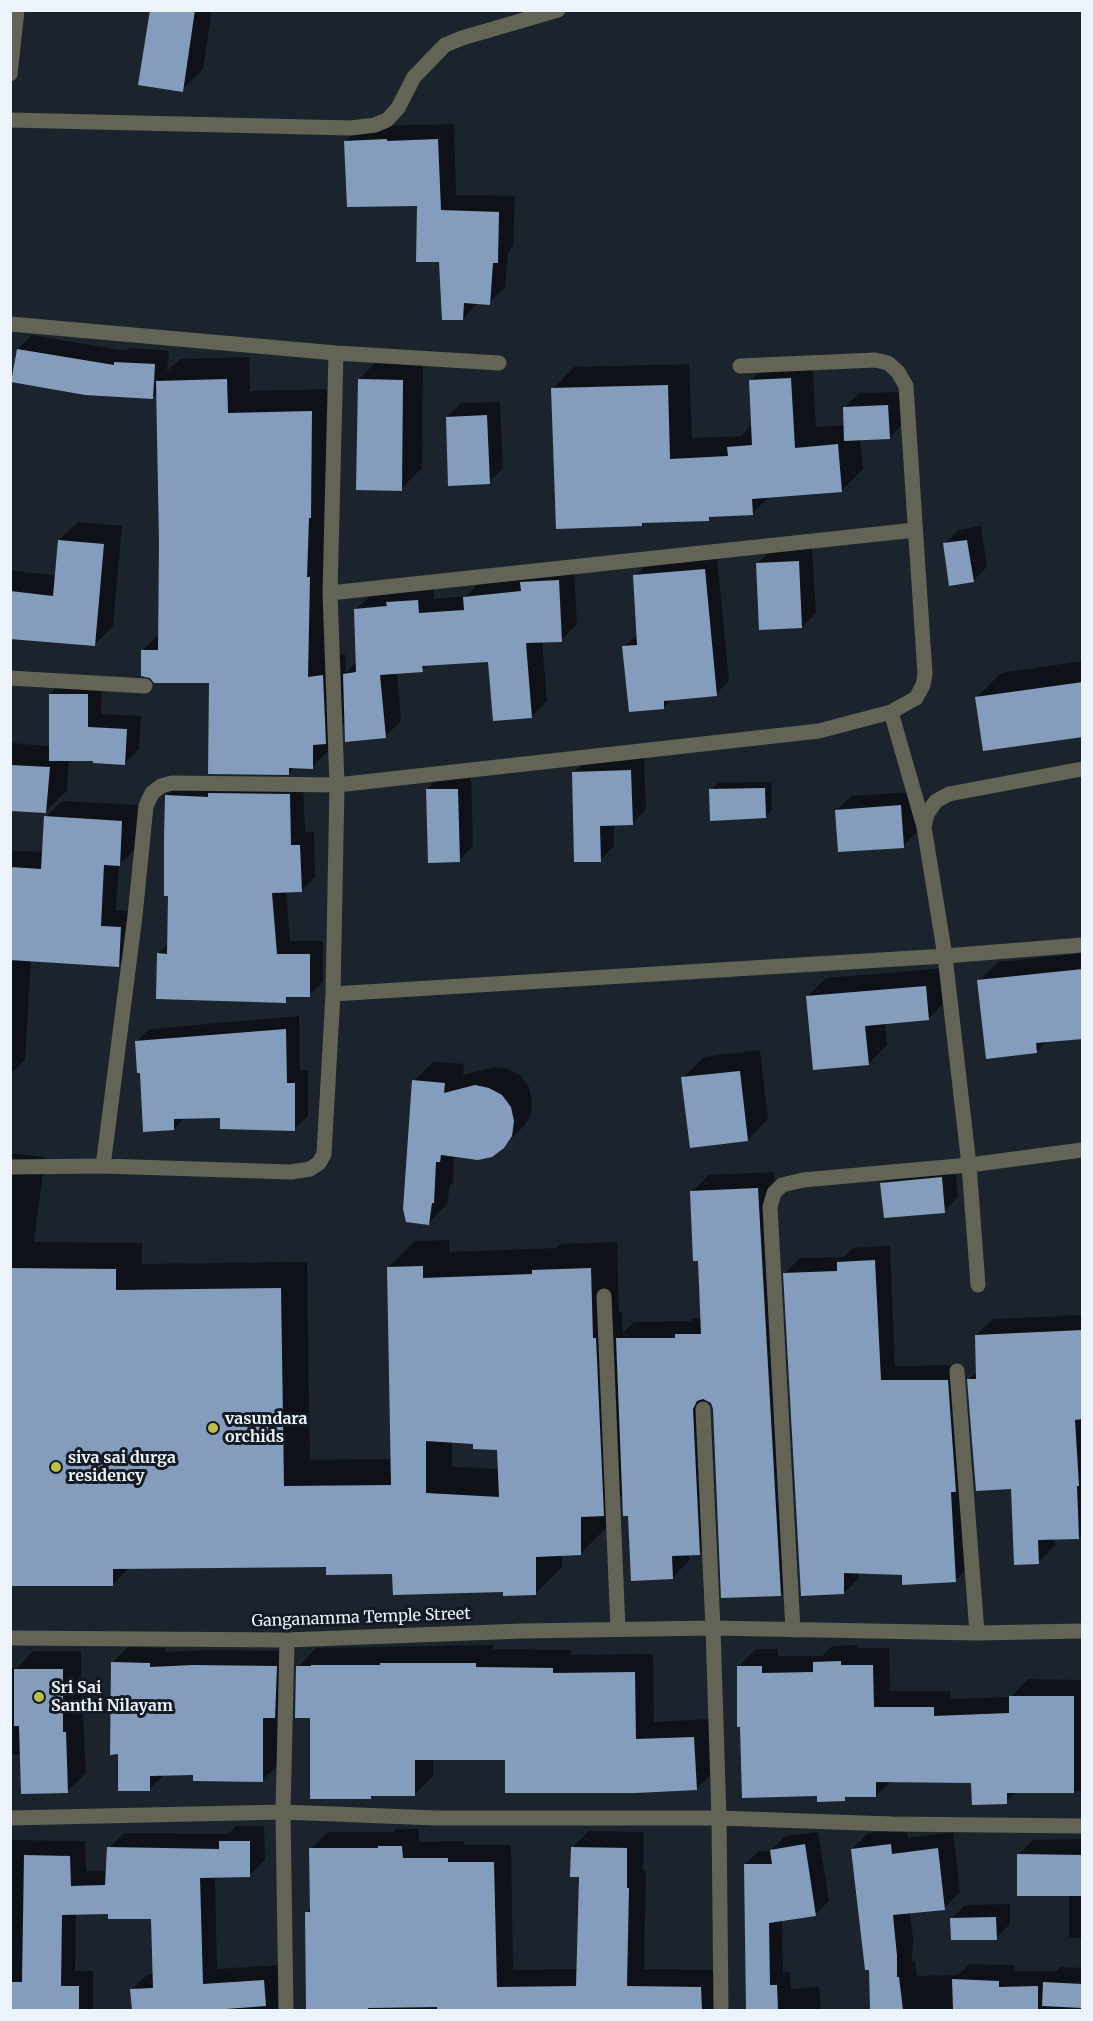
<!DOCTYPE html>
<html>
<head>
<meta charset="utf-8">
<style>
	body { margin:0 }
	#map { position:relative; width:1093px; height:2021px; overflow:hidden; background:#1b232d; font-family:Merriweather,serif }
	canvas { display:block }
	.frame { position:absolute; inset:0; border:12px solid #edf3fa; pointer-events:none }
</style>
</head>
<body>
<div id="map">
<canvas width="1093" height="2021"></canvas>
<div class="frame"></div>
</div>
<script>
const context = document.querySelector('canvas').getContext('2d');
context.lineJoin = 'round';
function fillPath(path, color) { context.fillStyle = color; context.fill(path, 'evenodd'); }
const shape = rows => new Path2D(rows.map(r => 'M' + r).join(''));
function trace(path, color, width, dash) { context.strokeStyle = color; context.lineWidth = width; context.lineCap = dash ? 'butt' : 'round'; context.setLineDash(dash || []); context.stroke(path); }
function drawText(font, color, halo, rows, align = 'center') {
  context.font = font + ' Merriweather,serif'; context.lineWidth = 6; context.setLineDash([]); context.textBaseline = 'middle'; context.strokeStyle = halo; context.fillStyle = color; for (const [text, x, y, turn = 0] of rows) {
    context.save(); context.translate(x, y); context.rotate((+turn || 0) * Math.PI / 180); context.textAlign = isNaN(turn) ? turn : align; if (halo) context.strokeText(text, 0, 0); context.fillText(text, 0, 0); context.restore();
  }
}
const shadow = shape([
	[151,10,212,10,203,69,182,90],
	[454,124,456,195,515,196,513,246,508,252,505,287,489,303,479,302,463,319,419,205,346,141,362,126],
	[32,335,126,351,129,348,169,351,167,371,180,359,249,357,250,391,334,389,330,655,345,654,346,673,357,661,356,609,372,594,433,585,434,599,466,596,480,582,574,565,577,625,561,640,542,641,547,701,531,717,490,661,428,664,422,670,397,672,401,721,385,737,346,722,334,733,334,745,312,767,295,767,289,773,210,682,143,650,160,633,158,393,153,397,18,349],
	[812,357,816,427,845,425,845,407,859,393,902,392,903,424,889,438,860,439,863,469,841,491,770,496,753,513,713,515,708,520,645,522,642,525,553,389,574,367,689,364,692,438,741,436,750,426,753,426,750,381,772,359],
	[380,358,423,359,422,468,401,489,359,379],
	[500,402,503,468,489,482,447,417,461,403],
	[78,522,122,526,113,626,94,645,10,638,10,570,56,576,59,540],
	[981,526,987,567,973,581,944,544,958,530],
	[812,548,816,613,802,627,757,564,771,550],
	[717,557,729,681,716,694,673,698,664,707,624,647,638,633,635,576,648,563],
	[1082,661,1082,736,977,697,1001,673],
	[64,680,102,680,101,714,141,716,139,749,125,763,94,760,69,760,67,791,46,811,10,809,10,743,50,746,50,694],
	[644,757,646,810,632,824,614,824,614,846,600,860,574,772,588,758],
	[441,775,471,775,473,846,459,860,427,789],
	[303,781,305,832,314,832,315,877,301,891,286,891,290,941,323,941,323,981,310,995,291,995,286,1001,158,954,168,944,169,895,166,796,180,782],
	[771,782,772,810,765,817,711,790,718,783],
	[914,792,917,832,903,846,837,810,851,796],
	[62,801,138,805,135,849,119,865,116,910,137,912,134,949,118,965,31,959,25,1060,10,1074,10,854,14,851,44,852,46,817],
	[1081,950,1082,950,1082,1037,1048,1040,1036,1052,979,981,998,962,1077,954],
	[944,968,947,1000,928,1019,885,1023,887,1045,868,1064,807,997,826,978],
	[299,1016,300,1070,308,1070,308,1116,294,1129,221,1116,185,1117,174,1129,136,1042,150,1029],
	[760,1050,768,1119,748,1140,683,1078,704,1057],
	[433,1062,464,1064,463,1075,495,1067,509,1069,521,1076,529,1087,532,1101,531,1115,523,1127,503,1147,454,1155,453,1183,450,1185,447,1204,428,1224,413,1081],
	[10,1153,45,1157,34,1242,142,1243,142,1264,307,1262,310,1460,392,1459,389,1267,415,1241,449,1240,449,1252,556,1248,560,1244,617,1242,619,1312,622,1312,623,1333,634,1322,690,1321,694,1318,702,1318,699,1259,692,1192,709,1175,774,1172,798,1577,781,1595,714,1408,710,1401,716,1536,699,1553,689,1554,689,1561,672,1578,630,1514,624,1494,607,1511,607,1527,580,1554,562,1555,562,1567,536,1593,504,1591,394,1572,327,1565,130,1567,113,1585,10,1556],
	[452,1441,475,1442,499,1448,500,1469,452,1467],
	[955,1164,958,1197,944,1211,882,1183,896,1169],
	[890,1246,895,1366,962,1365,971,1475,970,1565,956,1580,903,1573,858,1572,859,1578,844,1593,785,1273,800,1258,844,1257,853,1248],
	[1082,1281,1082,1310,1081,1282],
	[1082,1315,1082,1533,1078,1538,1054,1538,1055,1546,1038,1562,1012,1487,969,1380,977,1371,976,1335,993,1319],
	[493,1645,493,1649,571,1650,571,1655,653,1654,654,1722,712,1719,715,1771,696,1789,506,1759,433,1758,433,1776,415,1794,374,1795,370,1798,312,1717,298,1667,316,1648],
	[857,1645,857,1648,889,1648,890,1691,950,1691,950,1699,1011,1697,1028,1679,1082,1680,1082,1791,1017,1791,1006,1802,972,1782,891,1781,876,1796,848,1796,844,1800,818,1794,739,1666,756,1649,778,1649,778,1656,822,1656,832,1646],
	[128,1647,165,1648,165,1652,209,1650,292,1651,290,1701,278,1714,278,1765,262,1780,194,1774,164,1775,149,1789,119,1753,112,1663],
	[33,1651,81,1651,81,1715,83,1714,86,1773,67,1791,21,1755,10,1755,10,1668,17,1668],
	[236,1826,264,1826,265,1860,249,1875,215,1876,217,1969,279,1965,282,2010,133,2010,131,1990,147,1975,154,1974,152,1918,110,1913,76,1913,75,1971,93,1971,93,2010,10,2010,10,1833,11,1840,85,1841,86,1871,107,1871,109,1848,124,1833,228,1834],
	[396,1829,419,1829,419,1842,464,1841,464,1845,511,1845,513,1970,578,1969,581,1876,572,1848,589,1831,644,1832,643,1871,646,1871,644,1969,718,1970,716,2010,308,2010,307,1912,311,1908,311,1849,328,1832,394,1832],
	[906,1829,908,1838,953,1832,960,1892,944,1908,910,1912,913,1938,912,1961,915,1962,917,1976,958,1975,970,1964,1014,1965,1014,1971,1056,1971,1060,1967,1082,1968,1082,2010,872,2010,871,1968,852,1849,868,1833],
	[818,1832,829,1901,815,1915,782,1920,783,1972,790,1972,791,1989,819,1987,821,2010,747,2010,745,1864,759,1851,771,1851,785,1836],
	[1082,1839,1082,1938,1069,1938,1069,1894,1018,1855,1033,1840],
	[1010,1904,1010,1924,996,1938,951,1919,965,1905]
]);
const building = shape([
	[150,10,195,10,183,92,138,85],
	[387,139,387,141,438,139,441,210,499,212,498,263,493,263,490,305,464,303,463,320,442,320,439,262,416,262,417,206,347,207,344,141],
	[17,349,114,365,114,362,155,364,153,399,85,395,11,382],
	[791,378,795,448,838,444,842,492,752,499,753,515,709,517,709,521,642,523,642,526,556,529,551,388,668,385,670,459,728,456,727,447,752,445,749,380],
	[227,379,228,413,312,411,311,518,309,518,307,577,310,577,308,677,323,675,326,744,313,745,313,769,289,768,289,775,208,774,209,683,154,683,150,678,141,676,141,650,158,650,159,543,156,381],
	[358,379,403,380,402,491,356,490],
	[888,405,890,439,844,441,843,407],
	[487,415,490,484,448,486,446,417],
	[58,540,104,544,95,646,10,639,10,591,53,596],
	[967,540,974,582,949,586,943,543],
	[799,561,802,628,759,630,756,563],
	[705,569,717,696,664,701,664,709,629,712,622,646,637,645,633,575],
	[559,580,562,642,526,643,532,718,493,721,488,662,422,666,423,672,380,675,386,738,345,742,343,674,356,672,354,609,387,606,386,602,418,600,419,613,464,610,463,597,521,591,520,582],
	[1083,682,1083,737,983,751,975,697],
	[49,694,88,694,88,727,127,729,125,765,93,763,93,761,49,761],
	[10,765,50,767,46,813,10,811],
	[631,770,633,825,600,826,601,862,574,862,572,772],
	[765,788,766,818,710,821,709,789],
	[426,789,458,789,460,862,428,863],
	[208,793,290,794,291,845,300,845,302,892,272,893,277,954,310,954,310,997,286,997,286,1003,156,999,157,953,167,954,168,896,164,896,164,838,165,795,208,797],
	[901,805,904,848,838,852,835,810],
	[44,816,122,821,120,866,104,865,101,926,121,927,119,967,10,960,10,867,41,869],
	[1083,969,1083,1039,1036,1043,1037,1053,986,1059,977,980],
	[926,986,929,1020,865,1026,869,1065,813,1070,806,996],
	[286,1029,287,1083,295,1083,295,1131,220,1129,220,1118,174,1119,174,1130,143,1132,140,1073,137,1073,135,1041],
	[740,1071,748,1141,690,1148,681,1077],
	[412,1080,445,1083,444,1093,475,1085,489,1088,502,1095,511,1107,514,1121,512,1136,504,1148,492,1157,478,1160,441,1155,440,1162,436,1162,434,1203,432,1203,429,1225,406,1222,403,1209],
	[942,1177,945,1213,884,1218,880,1183],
	[758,1188,781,1596,721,1598,713,1409,711,1403,703,1399,697,1401,693,1409,700,1555,672,1556,673,1579,631,1581,628,1516,623,1516,616,1338,675,1338,675,1334,701,1334,698,1261,693,1261,690,1191],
	[875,1260,881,1380,948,1380,956,1492,951,1492,956,1582,902,1585,902,1575,844,1573,844,1594,801,1596,783,1273,837,1271,837,1262],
	[423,1266,423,1278,532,1274,532,1270,591,1268,593,1338,596,1338,604,1516,581,1517,581,1555,536,1557,536,1595,503,1596,503,1592,393,1595,392,1574,326,1575,326,1567,113,1569,113,1586,10,1586,10,1268,116,1269,116,1290,281,1288,284,1486,391,1485,387,1267],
	[426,1441,473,1444,473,1449,497,1450,499,1497,426,1493],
	[1083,1330,1083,1419,1075,1420,1079,1486,1077,1486,1079,1539,1038,1540,1039,1564,1014,1565,1011,1489,976,1491,967,1379,976,1379,975,1335],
	[841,1661,841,1665,873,1665,874,1707,934,1707,934,1716,1009,1713,1009,1696,1074,1696,1074,1793,1007,1793,1007,1804,972,1805,971,1783,876,1782,876,1797,845,1797,845,1801,817,1802,817,1796,742,1798,740,1727,737,1727,737,1666,762,1666,762,1673,813,1672,813,1662],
	[111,1662,150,1663,150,1667,193,1665,277,1666,275,1718,263,1718,263,1782,193,1781,193,1775,150,1776,150,1791,118,1791,118,1754,110,1755],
	[380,1663,476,1663,476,1667,553,1668,553,1673,635,1672,636,1739,694,1737,697,1790,636,1793,505,1793,505,1760,415,1760,415,1796,371,1796,371,1799,310,1799,310,1718,295,1718,296,1666,311,1666,311,1665,380,1665],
	[14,1669,63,1669,63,1732,66,1732,68,1793,21,1794,19,1726,14,1726],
	[219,1841,250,1841,250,1877,200,1878,203,1984,264,1980,266,2006,226,2009,226,2010,132,2010,130,1989,153,1988,151,1919,108,1919,108,1914,62,1915,61,1986,79,1986,79,2010,10,2010,10,1982,22,1982,24,1855,70,1856,71,1886,105,1885,107,1847,219,1849],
	[805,1844,816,1916,769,1923,770,1985,777,1985,778,2010,746,2010,744,1864,772,1864,770,1850],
	[891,1844,892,1854,938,1848,945,1910,893,1915,897,1956,897,1977,899,1977,903,2010,870,2010,869,1970,865,1970,851,1849],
	[378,1846,402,1846,403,1858,448,1858,448,1862,494,1862,497,1987,576,1986,579,1877,570,1877,571,1847,627,1848,627,1888,629,1888,627,1986,701,1987,702,2010,437,2010,437,2007,368,2008,368,2010,306,2010,305,1912,310,1912,309,1848,378,1848],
	[1017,1854,1083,1855,1083,1896,1017,1896],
	[996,1917,997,1940,951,1940,950,1918],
	[952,1979,999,1981,999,1987,1038,1986,1038,2010,953,2010],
	[1043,1982,1083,1984,1083,2008,1042,2006]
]);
const minor = shape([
	[10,74,17,10],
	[10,120,351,128,375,125,387,120,398,108,414,77,445,45,462,38,558,10],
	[10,324,336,353,499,363],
	[330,593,915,530],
	[10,678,145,686],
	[891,712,924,827],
	[333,994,945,956,1082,945],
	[103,1166,135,916,146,806,152,793,161,786,172,783,337,785,819,731,891,712,916,698,923,685,925,674,906,386,898,372,888,363,875,360,740,366],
	[10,1167,103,1166,291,1172,310,1169,319,1163,324,1154,333,994,337,785,330,593,336,353],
	[978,1285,969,1165,945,956,924,827,927,814,936,801,949,794,1082,769],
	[604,1296,618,1629],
	[957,1371,977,1633],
	[703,1409,713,1628,719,1818,721,2010],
	[793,1630,770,1207,774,1193,782,1185,803,1180,969,1165,1082,1150],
	[10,1638,287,1640,522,1631,713,1628,977,1633,1082,1631],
	[10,1818,283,1812,436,1818,719,1818,892,1824,1082,1826],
	[286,2010,283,1812,287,1640]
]);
const markers = [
	[213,1428,6,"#bbc045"],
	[56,1467,6,"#bbc045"],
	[39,1697,6,"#bbc045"]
];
const poiNames = [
	["vasundara",225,1419],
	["orchids",225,1437],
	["siva sai durga",68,1458],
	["residency",68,1476],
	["Sri Sai",51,1688],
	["Santhi Nilayam",51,1706]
];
const streetNames = [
	["Ganganamma Temple Street",361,1618,-2]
];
fillPath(shadow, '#0007');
fillPath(building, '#849dbc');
trace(minor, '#636455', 15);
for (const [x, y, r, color] of markers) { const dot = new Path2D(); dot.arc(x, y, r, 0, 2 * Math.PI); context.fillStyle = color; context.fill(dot); trace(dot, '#121a23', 2); }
drawText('bold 16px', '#edf3fa', '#121a23', poiNames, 'left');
drawText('16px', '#edf3fa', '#121a23', streetNames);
</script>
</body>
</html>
